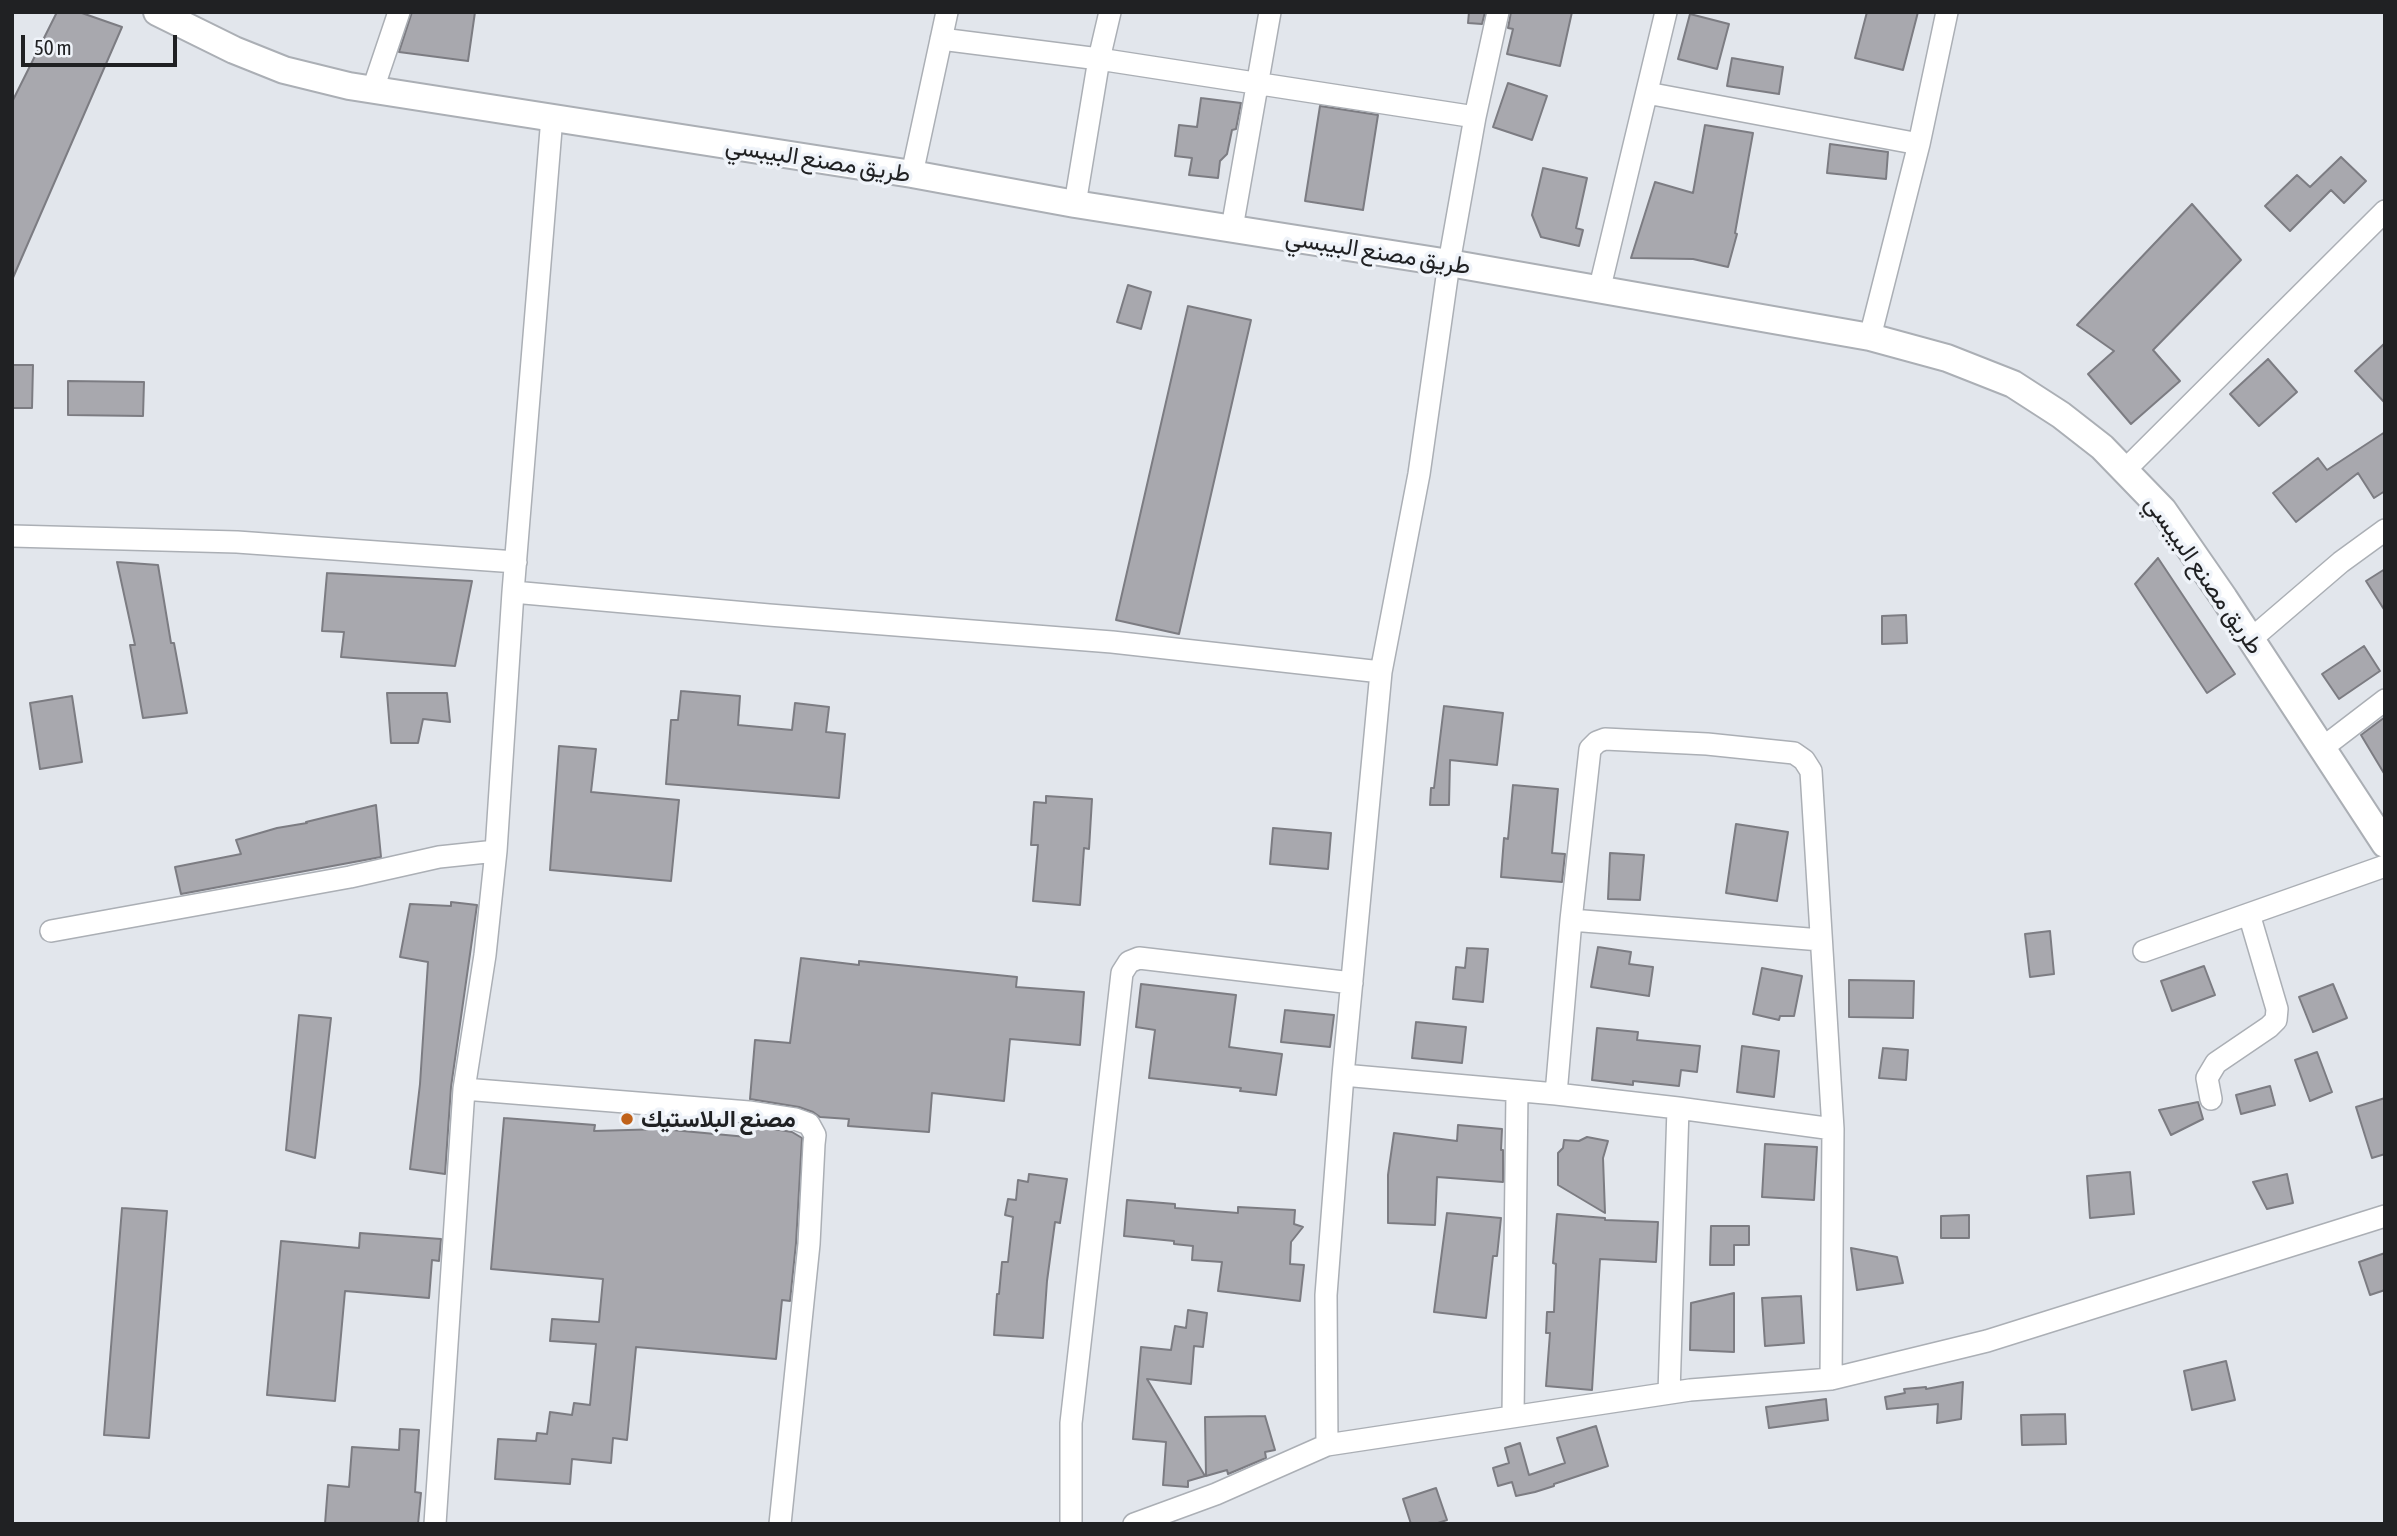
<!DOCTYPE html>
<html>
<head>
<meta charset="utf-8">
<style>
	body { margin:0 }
	#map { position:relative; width:2397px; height:1536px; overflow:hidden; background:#e2e6ec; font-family:"Asap Condensed",sans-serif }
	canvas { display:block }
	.frame { position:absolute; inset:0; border:14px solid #202123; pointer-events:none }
	.scale { position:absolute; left:21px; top:35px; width:156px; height:32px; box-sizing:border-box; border:4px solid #202123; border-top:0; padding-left:9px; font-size:21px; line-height:24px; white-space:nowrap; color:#202123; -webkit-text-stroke:5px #eff3f9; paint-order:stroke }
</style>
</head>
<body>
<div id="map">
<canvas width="2397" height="1536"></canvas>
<div class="frame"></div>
<div class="scale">50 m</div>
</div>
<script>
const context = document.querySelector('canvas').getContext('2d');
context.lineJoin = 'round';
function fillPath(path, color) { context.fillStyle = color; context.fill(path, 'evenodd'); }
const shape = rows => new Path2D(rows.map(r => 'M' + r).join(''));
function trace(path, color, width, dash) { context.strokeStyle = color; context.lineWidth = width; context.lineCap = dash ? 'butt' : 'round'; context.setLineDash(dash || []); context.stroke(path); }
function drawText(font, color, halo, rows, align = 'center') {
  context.font = font + ' "Asap Condensed",Vazirmatn,sans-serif'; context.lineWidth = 7; context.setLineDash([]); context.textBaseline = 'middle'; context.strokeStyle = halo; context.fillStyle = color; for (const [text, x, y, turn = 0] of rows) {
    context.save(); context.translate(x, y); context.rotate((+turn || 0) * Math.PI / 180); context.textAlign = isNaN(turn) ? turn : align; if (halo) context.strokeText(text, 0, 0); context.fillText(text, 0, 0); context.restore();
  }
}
const building = shape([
	[57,12,79,12,122,27,12,280,12,102,57,12],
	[412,12,475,12,468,61,399,52,412,12],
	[1469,12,1485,12,1482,24,1468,23,1469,12],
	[1511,12,1572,12,1560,66,1507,54,1513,29,1508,28,1511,12],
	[1867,12,1918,12,1903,70,1855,58,1867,12],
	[1690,14,1729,24,1717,69,1678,59,1690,14],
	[1732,58,1783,67,1779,94,1727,86,1732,58],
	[1508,83,1547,96,1532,140,1493,127,1508,83],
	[1201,98,1241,103,1236,129,1232,130,1227,154,1220,161,1218,178,1189,175,1192,158,1175,156,1179,125,1197,127,1201,98],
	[1320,106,1378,115,1363,210,1305,201,1320,106],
	[1705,125,1753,133,1735,233,1737,234,1728,267,1693,259,1631,258,1655,182,1693,193,1705,125],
	[1830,144,1888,152,1886,179,1827,173,1830,144],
	[2341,157,2366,181,2344,203,2331,190,2290,231,2265,206,2297,175,2310,187,2341,157],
	[1543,168,1587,178,1576,228,1583,230,1579,246,1541,237,1532,215,1543,168],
	[2192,204,2241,260,2153,350,2180,381,2131,424,2088,374,2114,351,2077,325,2192,204],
	[1128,285,1151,292,1141,329,1117,322,1128,285],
	[1188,306,1251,320,1179,634,1116,620,1188,306],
	[2385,343,2385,403,2355,371,2385,343],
	[2268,359,2297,392,2259,426,2230,394,2268,359],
	[12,365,33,365,32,408,12,408,12,365],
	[68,381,144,382,143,416,68,415,68,381],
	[2385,432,2385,491,2374,498,2358,473,2296,522,2273,493,2318,458,2327,470,2385,432],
	[2158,558,2235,674,2207,693,2135,584,2158,558],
	[117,562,158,565,171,643,174,643,187,713,143,718,130,645,135,645,117,562],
	[2385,569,2385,611,2366,581,2385,569],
	[327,573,472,581,455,666,341,657,344,632,322,631,327,573],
	[1906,615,1907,643,1882,644,1882,616,1906,615],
	[2364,646,2380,671,2339,699,2322,674,2364,646],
	[681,691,740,696,738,725,792,730,795,703,829,707,826,732,845,734,839,798,666,784,671,720,678,720,681,691],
	[387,693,447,693,450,722,423,719,418,743,391,743,387,693],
	[72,696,82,762,40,769,30,703,72,696],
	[1444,706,1503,713,1497,765,1450,760,1449,805,1430,805,1431,788,1434,788,1444,706],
	[2385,717,2385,775,2361,735,2385,717],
	[559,746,596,749,591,792,679,800,671,881,550,870,559,746],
	[1513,785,1558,789,1552,853,1565,854,1562,882,1501,877,1504,838,1508,839,1513,785],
	[1046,796,1092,799,1089,849,1084,848,1080,905,1033,901,1038,845,1031,845,1034,802,1046,803,1046,796],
	[376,805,381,857,181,894,175,867,241,854,236,840,277,828,307,823,306,822,376,805],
	[1736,824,1788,832,1777,901,1726,893,1736,824],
	[1273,828,1331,833,1328,869,1270,864,1273,828],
	[1610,853,1644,855,1640,900,1608,899,1610,853],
	[451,902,477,905,451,1087,445,1174,410,1169,420,1084,428,962,400,957,410,904,451,906,451,902],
	[2050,931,2054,974,2030,977,2025,934,2050,931],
	[1598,947,1631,952,1629,964,1653,967,1649,996,1591,987,1598,947],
	[1467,948,1488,949,1483,1002,1453,999,1456,967,1465,968,1467,948],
	[801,958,859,965,859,961,1017,977,1016,987,1084,992,1080,1045,1010,1039,1004,1101,932,1093,929,1132,848,1126,849,1119,820,1117,813,1112,799,1107,750,1099,755,1040,790,1043,801,958],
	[2204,966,2215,995,2172,1011,2161,981,2204,966],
	[1762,968,1802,976,1794,1016,1780,1016,1779,1020,1753,1014,1762,968],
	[1849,980,1914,981,1913,1018,1849,1017,1849,980],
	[1141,984,1236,995,1229,1047,1282,1054,1276,1095,1240,1091,1241,1088,1149,1078,1155,1030,1136,1027,1141,984],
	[2333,984,2347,1018,2313,1032,2299,997,2333,984],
	[1285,1010,1334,1015,1330,1047,1281,1042,1285,1010],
	[299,1015,331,1018,315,1158,286,1150,299,1015],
	[1416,1022,1466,1027,1462,1063,1412,1058,1416,1022],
	[1597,1028,1638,1032,1637,1040,1700,1046,1697,1072,1681,1070,1679,1086,1633,1081,1633,1085,1592,1080,1597,1028],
	[1742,1046,1779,1051,1774,1097,1737,1092,1742,1046],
	[1883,1048,1908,1050,1906,1080,1879,1078,1883,1048],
	[2317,1052,2332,1092,2310,1101,2295,1060,2317,1052],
	[2270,1086,2275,1105,2241,1114,2236,1095,2270,1086],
	[2385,1098,2385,1154,2372,1158,2356,1107,2385,1098],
	[2198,1102,2203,1119,2171,1135,2159,1110,2198,1102],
	[504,1118,595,1125,594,1131,662,1129,747,1137,748,1125,792,1132,802,1138,796,1243,790,1301,782,1300,776,1359,636,1347,627,1440,613,1438,611,1463,572,1459,570,1484,495,1479,498,1439,536,1441,537,1433,547,1434,550,1412,572,1415,574,1403,590,1405,596,1344,550,1341,552,1319,599,1322,603,1279,491,1269,504,1118],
	[1458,1125,1502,1129,1501,1150,1503,1150,1503,1182,1437,1177,1435,1225,1388,1223,1388,1175,1394,1133,1457,1141,1458,1125],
	[1587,1137,1608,1141,1603,1158,1605,1213,1558,1185,1558,1153,1563,1148,1564,1140,1579,1141,1587,1137],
	[1765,1144,1817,1147,1814,1200,1762,1197,1765,1144],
	[2130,1172,2134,1214,2090,1218,2087,1176,2130,1172],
	[1029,1174,1067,1179,1060,1223,1055,1222,1047,1281,1043,1338,994,1335,997,1294,999,1294,1002,1262,1008,1262,1013,1217,1005,1215,1008,1199,1016,1200,1018,1180,1028,1182,1029,1174],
	[2287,1174,2293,1203,2267,1209,2253,1182,2287,1174],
	[1127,1200,1175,1204,1175,1208,1238,1213,1238,1207,1295,1210,1294,1224,1303,1227,1291,1242,1290,1264,1304,1265,1300,1301,1218,1291,1222,1262,1192,1260,1193,1246,1174,1244,1174,1241,1124,1236,1127,1200],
	[122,1208,167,1211,149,1438,104,1435,122,1208],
	[1447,1213,1501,1218,1497,1256,1493,1256,1486,1318,1434,1312,1447,1213],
	[1557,1214,1605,1218,1605,1220,1658,1222,1656,1262,1600,1259,1592,1390,1546,1386,1550,1333,1546,1333,1547,1312,1554,1312,1556,1264,1553,1263,1557,1214],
	[1969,1215,1969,1238,1941,1238,1941,1216,1969,1215],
	[1711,1226,1749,1226,1749,1245,1734,1245,1734,1265,1710,1265,1711,1226],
	[360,1233,441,1239,439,1261,432,1260,429,1298,345,1291,335,1401,267,1395,281,1241,359,1248,360,1233],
	[1851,1248,1897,1257,1903,1283,1857,1290,1851,1248],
	[2385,1253,2385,1290,2370,1295,2359,1262,2385,1253],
	[1734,1293,1734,1352,1690,1350,1691,1303,1734,1293],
	[1801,1296,1804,1343,1765,1346,1762,1298,1801,1296],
	[1188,1310,1207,1313,1203,1347,1194,1346,1191,1384,1147,1379,1205,1476,1188,1481,1188,1487,1163,1485,1166,1442,1133,1439,1141,1347,1171,1350,1175,1326,1186,1328,1188,1310],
	[2226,1361,2235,1400,2192,1410,2184,1371,2226,1361],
	[1963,1382,1961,1419,1937,1423,1938,1404,1887,1409,1885,1397,1905,1393,1904,1389,1926,1387,1926,1389,1963,1382],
	[1826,1399,1828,1420,1769,1428,1766,1407,1826,1399],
	[2065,1414,2066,1444,2022,1445,2021,1415,2065,1414],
	[1265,1416,1275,1450,1265,1452,1266,1458,1228,1474,1227,1470,1206,1476,1205,1417,1265,1416],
	[1596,1426,1608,1466,1554,1484,1554,1486,1535,1492,1516,1496,1512,1482,1498,1486,1493,1468,1509,1463,1505,1448,1520,1443,1529,1475,1565,1463,1557,1438,1596,1426],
	[400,1429,419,1430,415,1492,421,1493,418,1524,325,1524,328,1485,349,1487,352,1447,399,1450,400,1429],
	[1436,1488,1447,1520,1435,1524,1411,1524,1403,1499,1436,1488]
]);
const minor = shape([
	[941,39,1099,59,1475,117],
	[373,89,399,12],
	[1647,93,1919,144],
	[912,174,947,12],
	[1075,204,1099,59,1110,12],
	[1232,228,1270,12],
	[1599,291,1666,12],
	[1870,337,1919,144,1947,12],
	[2126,469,2385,211],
	[12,536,237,542,516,562],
	[513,592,769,615,1112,642,1381,672],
	[2250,640,2341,562,2385,530],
	[2321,749,2385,700],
	[1571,920,1821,940],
	[51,931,350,877,439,857,496,851],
	[2144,951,2385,866],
	[1343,1075,1556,1094,1678,1108,1833,1129],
	[464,1089,749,1112,795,1119,809,1124,815,1135,814,1144,809,1244,780,1524],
	[1556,1094,1571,920,1590,749,1597,742,1605,739,1707,744,1794,753,1804,760,1811,771,1833,1129,1831,1379],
	[2211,1099,2207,1078,2216,1063,2269,1027,2276,1020,2277,1009,2249,914],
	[1669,1393,1678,1108],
	[1513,1415,1517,1092],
	[1327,1445,1326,1295,1343,1075,1381,672,1419,474,1449,263,1475,117,1498,12],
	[435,1524,464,1089,485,955,496,851,513,592,552,117],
	[1071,1524,1071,1423,1122,973,1129,962,1139,958,1352,983],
	[1134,1524,1216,1494,1327,1445,1690,1390,1831,1379,1987,1341,2385,1216]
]);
const major = shape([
	[157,12,234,50,284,70,349,86,912,174,1075,204,1449,263,1870,337,1947,358,2013,384,2061,415,2102,447,2163,510,2224,598,2385,844]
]);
const markers = [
	[627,1119,7,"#c0621a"]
];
const streetNames = [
	["طريق مصنع البيبسي",818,160,9],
	["طريق مصنع البيبسي",1378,252,9],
	["طريق مصنع البيبسي",2204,575,55]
];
const poiNames = [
	["مصنع البلاستيك",641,1119]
];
fillPath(building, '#a8a8ae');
trace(building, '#7c7c82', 2);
trace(minor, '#abafb5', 24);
trace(major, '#abafb5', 30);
trace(minor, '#fff', 21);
trace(major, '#fff', 26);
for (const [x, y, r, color] of markers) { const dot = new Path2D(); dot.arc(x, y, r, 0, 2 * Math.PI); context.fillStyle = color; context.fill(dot); trace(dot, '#eff3f9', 2.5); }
drawText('24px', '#202123', '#eff3f9', streetNames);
drawText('bold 24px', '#202123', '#eff3f9', poiNames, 'left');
</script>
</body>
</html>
